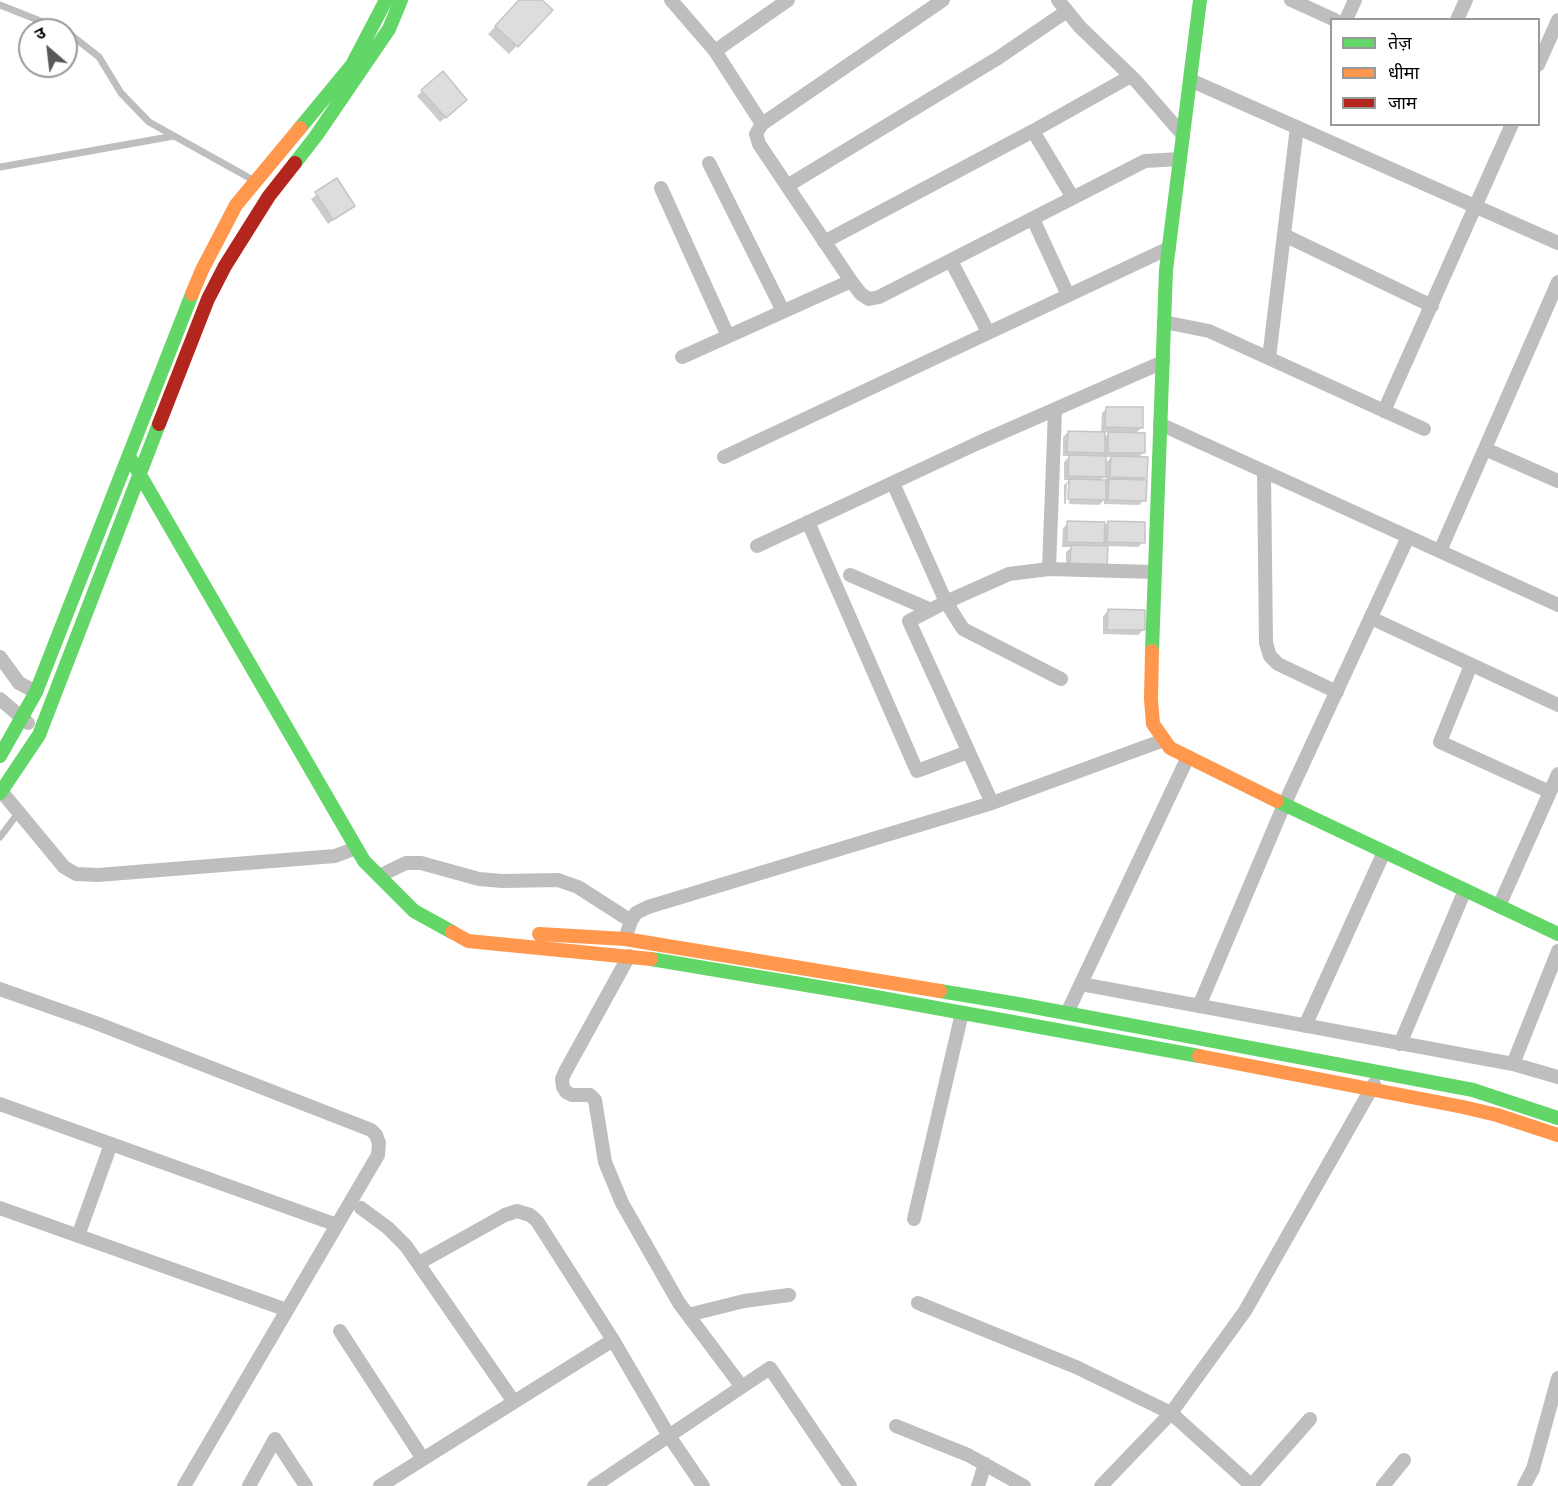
<!DOCTYPE html>
<html>
<head>
<meta charset="utf-8">
<style>
	body { margin:0 }
	#map { position:relative; width:1558px; height:1486px; overflow:hidden; background:#fff; font-family:"Space Grotesk","Noto Sans Devanagari",sans-serif }
	canvas { display:block }
	.legend { position:absolute; left:1330px; top:18px; width:210px; height:108px; box-sizing:border-box; background:#fff; border:2px solid #999; margin:0; padding:8px 10px; list-style:none; font-size:18px; color:#000 }
	.legend li { display:flex; align-items:center; gap:12px; height:30px }
	.legend b { width:30px; border:2px solid #999 }
	.north { position:absolute; left:18px; top:18px; width:60px; height:60px; box-sizing:border-box; background:#fff; border:2px solid #999; border-radius:50%; rotate:332deg; font-size:16px; font-weight:700; line-height:24px; text-align:center; color:#000 }
	.north::after { content:''; display:block; margin:auto; width:21px; height:27px; background:#595959; clip-path:polygon(50% 0,100% 100%,50% 72%,0 100%) }
</style>
</head>
<body>
<div id="map">
<canvas width="1558" height="1486"></canvas>
<ul class="legend">
<li><b style="height:8px;background:#63d668"></b>तेज़</li>
<li><b style="height:8px;background:#ff974d"></b>धीमा</li>
<li><b style="height:8px;background:#b3261e"></b>जाम</li>
</ul>
<div class="north">उ</div>
</div>
<script>
const context = document.querySelector('canvas').getContext('2d');
context.lineJoin = 'round';
function fillPath(path, color) { context.fillStyle = color; context.fill(path, 'evenodd'); }
const shape = rows => new Path2D(rows.map(r => 'M' + r).join(''));
function trace(path, color, width, dash) { context.strokeStyle = color; context.lineWidth = width; context.lineCap = dash ? 'butt' : 'round'; context.setLineDash(dash || []); context.stroke(path); }
const shadow = shape([
	[521,0,540,0,551,10,509,54,488,34],
	[422,91,460,105,440,122,417,96],
	[336,180,353,205,328,224,311,199],
	[1107,408,1141,428,1135,434,1143,453,1138,458,1146,477,1142,481,1144,500,1139,505,1104,504,1104,500,1099,505,1069,504,1070,483,1067,483,1066,504,1064,504,1064,485,1069,480,1064,480,1064,462,1070,456,1063,456,1063,437,1068,432,1101,433,1102,413],
	[1104,432,1110,432,1104,438],
	[1105,457,1112,457,1104,464],
	[1106,475,1106,481,1100,481],
	[1108,522,1143,542,1138,547,1107,546,1066,571,1066,552,1072,547,1062,547,1063,528,1068,523,1103,528],
	[1108,611,1143,630,1138,635,1103,634,1103,616]
]);
const building = shape([
	[519,0,542,0,553,10,518,47,495,26,519,0],
	[443,71,467,100,446,118,421,90,443,71],
	[337,178,355,206,333,220,315,192,337,178],
	[1106,407,1143,407,1143,428,1105,427,1106,407],
	[1068,431,1105,432,1105,453,1067,452,1068,431],
	[1108,432,1145,433,1145,453,1108,453,1108,432],
	[1069,455,1106,456,1106,477,1068,476,1069,455],
	[1111,456,1148,457,1147,478,1110,477,1111,456],
	[1069,479,1106,480,1106,500,1068,499,1069,479],
	[1109,479,1147,480,1146,501,1108,500,1109,479],
	[1067,521,1105,522,1104,543,1067,542,1067,521],
	[1108,521,1145,522,1145,543,1107,542,1108,521],
	[1071,545,1108,546,1107,567,1070,566,1071,545],
	[1108,609,1145,610,1145,630,1107,630,1108,609]
]);
const lane = shape([
	[0,5,63,30],
	[66,31,99,57,121,93,149,122,255,181],
	[0,167,174,136],
	[0,837,19,812]
]);
const street = shape([
	[671,0,715,51,762,124,756,134,759,144,851,281],
	[1058,0,1080,27,1136,81,1183,135],
	[1291,0,1335,20],
	[1346,20,1355,0],
	[1457,20,1466,0],
	[715,51,788,0],
	[1538,65,1558,20],
	[1190,80,1558,243],
	[762,124,943,0],
	[1033,131,1131,76],
	[709,163,783,311],
	[787,186,998,58,1067,11],
	[661,188,728,336],
	[1033,219,1068,295],
	[1284,235,1432,306],
	[824,242,1033,131,1073,198],
	[951,261,988,332],
	[1164,322,1209,331,1424,429],
	[682,357,851,281,861,294,869,299,879,297,1145,161,1180,159],
	[1269,358,1297,127],
	[1384,411,1512,124],
	[1160,424,1558,605],
	[1485,449,1558,481],
	[724,457,1169,248],
	[1264,472,1266,643,1270,656,1278,664,1337,692],
	[893,483,946,602,1009,574,1049,569,1154,572],
	[808,522,917,771,968,752],
	[757,546,978,443,1163,362],
	[1440,551,1558,282],
	[1049,569,1055,410],
	[850,575,931,610],
	[1371,618,1558,705],
	[0,657,19,683,36,692],
	[1471,665,1440,742,1550,792],
	[0,699,28,723],
	[1,791,64,867,76,874,98,875,335,856,356,848],
	[992,803,909,621,946,602,963,629,1061,679],
	[379,876,406,863,421,863,479,879,502,881,558,880,578,887,631,921],
	[1499,906,1558,774],
	[625,939,631,921,636,913,648,907,992,803,1164,740],
	[629,956,565,1072,562,1079,563,1087,566,1092,572,1095,590,1095,595,1100,605,1162,622,1203,679,1303,742,1387],
	[1081,984,1513,1064,1558,1077],
	[0,989,96,1023,371,1130,376,1135,379,1143,378,1155,184,1486],
	[1199,1006,1284,805,1408,537],
	[1067,1013,1188,757],
	[1305,1026,1384,852],
	[1400,1044,1465,890],
	[1513,1064,1558,951],
	[0,1104,337,1225],
	[0,1208,287,1310],
	[361,1208,388,1228,406,1246,514,1402],
	[914,1219,962,1013],
	[78,1236,111,1144],
	[419,1263,505,1215,517,1211,530,1215,537,1221,613,1340],
	[918,1303,1076,1367,1171,1413,1101,1486],
	[688,1315,744,1301,789,1295],
	[340,1331,423,1459],
	[896,1426,968,1455,1024,1486],
	[249,1486,275,1439,306,1486],
	[380,1486,613,1340,669,1436,703,1486],
	[594,1486,770,1368,850,1486],
	[978,1486,985,1464],
	[1251,1486,1310,1419],
	[1252,1486,1171,1413,1245,1311,1374,1084],
	[1383,1486,1404,1460],
	[1524,1486,1533,1469,1558,1378]
]);
const fast = shape([
	[300,128,352,65,386,0],
	[295,163,316,136,389,29,401,0],
	[129,456,364,861,414,911,452,932],
	[1152,651,1166,270,1200,0],
	[0,756,36,692,192,294],
	[0,793,39,735,159,424],
	[1277,801,1558,934],
	[651,959,854,993,1199,1056],
	[940,991,1018,1004,1473,1090,1558,1118]
]);
const slow = shape([
	[192,294,202,270,236,205,300,128],
	[1152,651,1151,699,1153,724,1170,748,1277,801],
	[452,932,468,941,651,959],
	[539,934,625,939,940,991],
	[1199,1056,1463,1107,1497,1115,1558,1135]
]);
const jam = shape([
	[159,424,208,299,225,266,269,196,295,163]
]);
fillPath(shadow, '#0003');
fillPath(building, '#ddd');
trace(building, '#c5c5c5', 1.5);
trace(lane, '#bebebe', 7);
trace(street, '#bebebe', 14);
trace(fast, '#63d668', 14);
trace(slow, '#ff974d', 14);
trace(jam, '#b3261e', 14);
</script>
</body>
</html>
